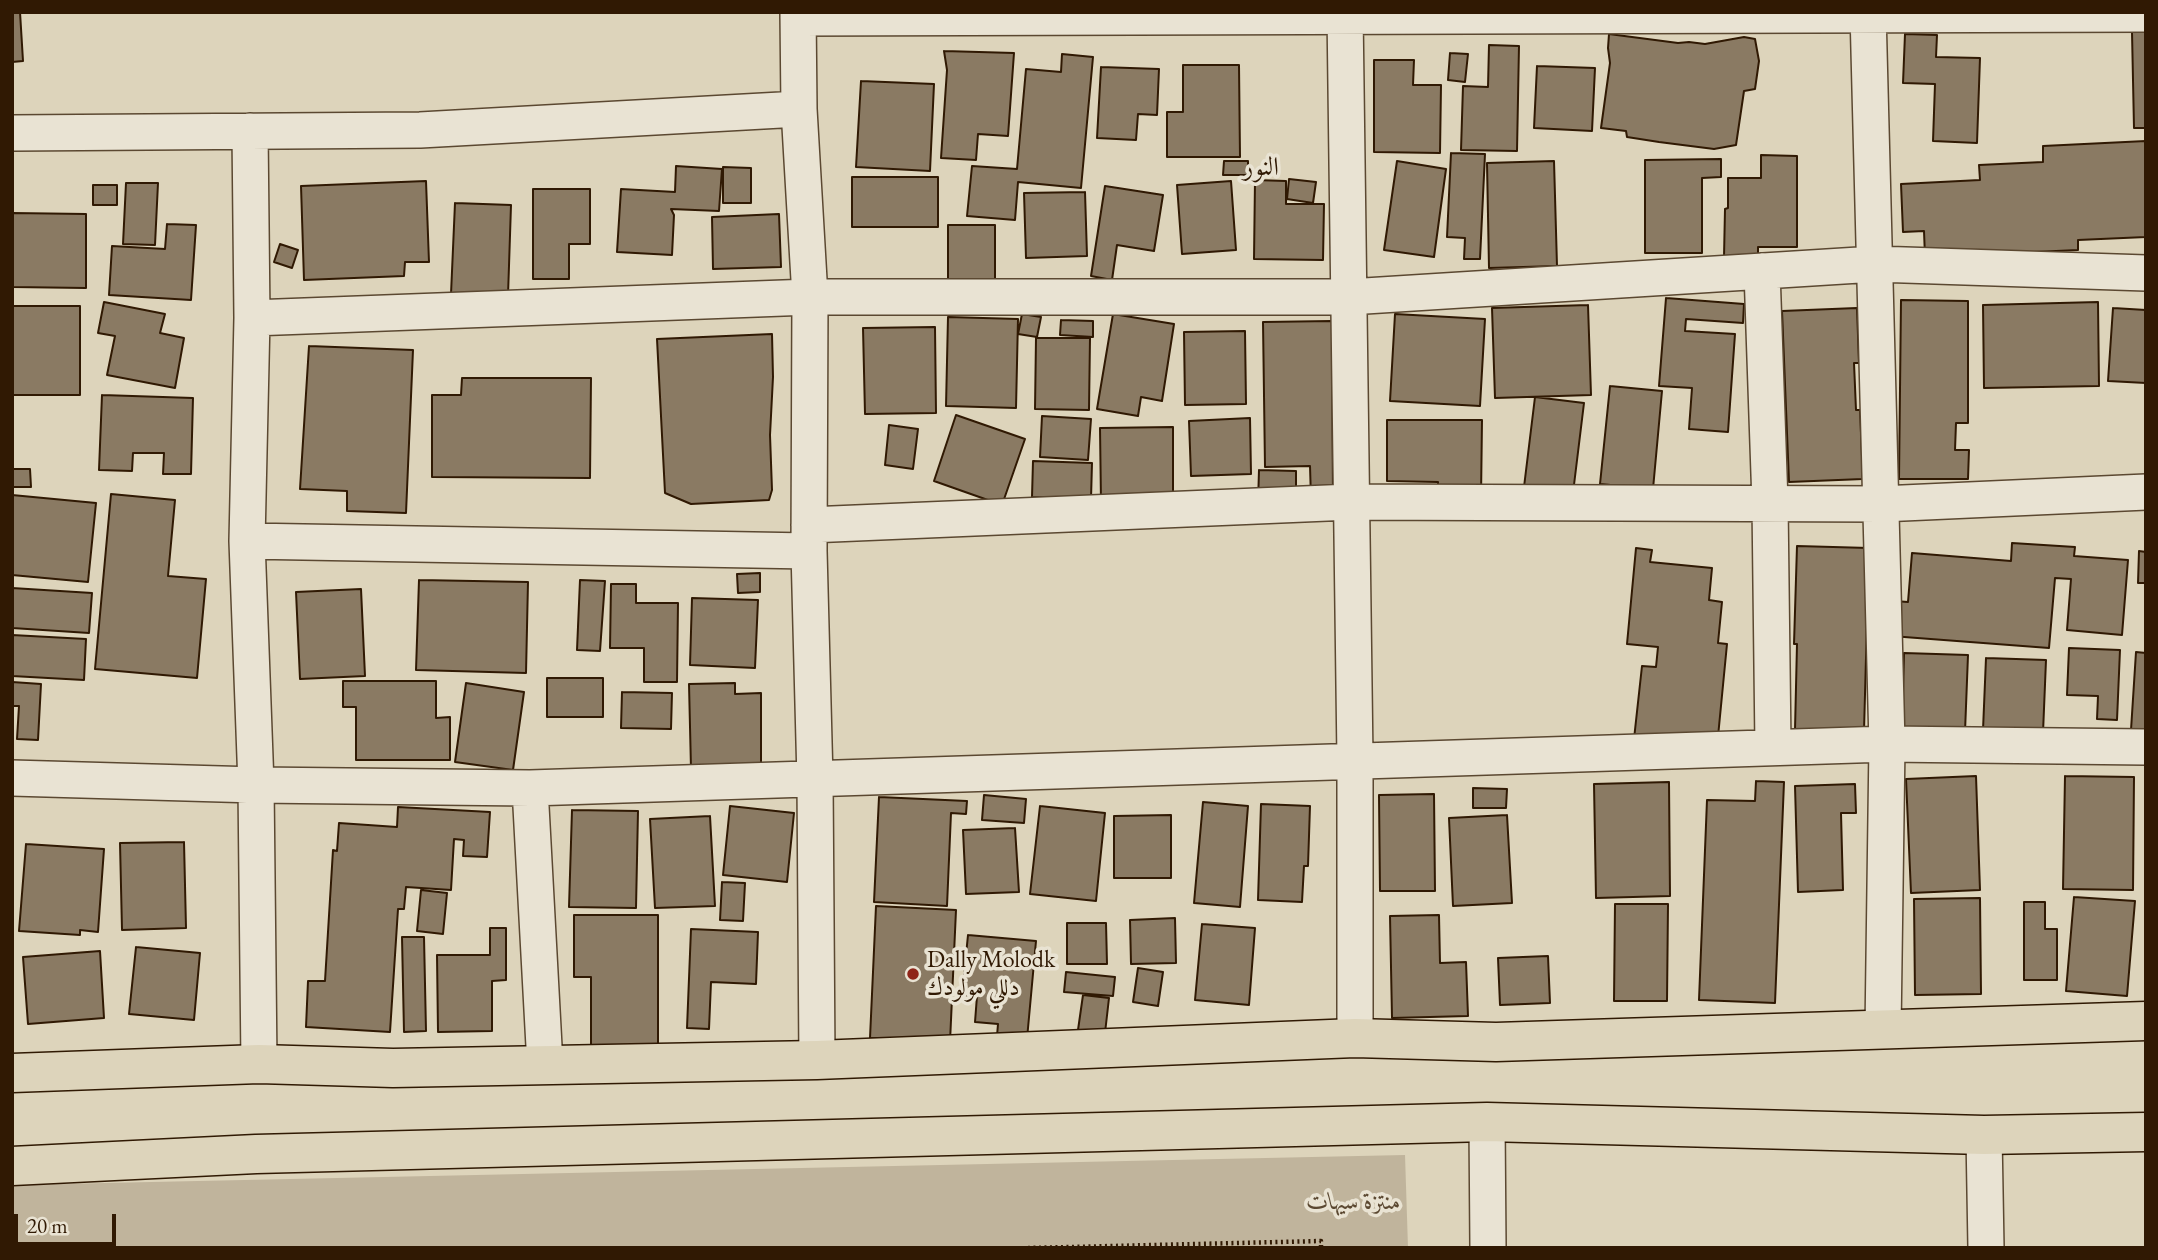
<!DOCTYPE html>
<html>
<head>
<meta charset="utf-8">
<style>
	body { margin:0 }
	#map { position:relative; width:2158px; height:1260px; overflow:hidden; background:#ddd4bb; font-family:"EB Garamond",serif }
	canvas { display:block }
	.frame { position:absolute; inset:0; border:14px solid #301903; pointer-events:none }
	.scale { position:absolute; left:14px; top:1214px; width:102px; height:32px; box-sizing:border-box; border:4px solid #301903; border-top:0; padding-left:9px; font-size:21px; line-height:24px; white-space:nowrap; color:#301903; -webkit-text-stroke:5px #e9e3d3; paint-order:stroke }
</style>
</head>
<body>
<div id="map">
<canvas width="2158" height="1260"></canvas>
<div class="frame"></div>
<div class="scale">20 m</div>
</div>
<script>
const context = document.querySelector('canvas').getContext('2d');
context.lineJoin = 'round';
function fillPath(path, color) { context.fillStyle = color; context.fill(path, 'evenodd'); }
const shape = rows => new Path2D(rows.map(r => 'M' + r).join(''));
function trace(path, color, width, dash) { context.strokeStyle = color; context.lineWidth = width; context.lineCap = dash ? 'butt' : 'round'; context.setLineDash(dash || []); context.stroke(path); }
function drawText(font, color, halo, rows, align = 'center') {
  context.font = font + ' "EB Garamond",Amiri,serif'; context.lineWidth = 7; context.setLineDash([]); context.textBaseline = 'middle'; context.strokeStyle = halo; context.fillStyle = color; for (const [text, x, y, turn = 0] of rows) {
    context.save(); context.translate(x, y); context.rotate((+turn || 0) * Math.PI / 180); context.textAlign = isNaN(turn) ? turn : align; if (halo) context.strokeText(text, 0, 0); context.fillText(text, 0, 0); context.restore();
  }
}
const green = shape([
	[1405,1155,1408,1248,12,1248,12,1185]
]);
const building = shape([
	[12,12,20,12,23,61,12,62,12,12],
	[2132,32,2146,32,2146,128,2134,128,2132,32],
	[1609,34,1678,43,1689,42,1705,44,1744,37,1755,39,1759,61,1755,89,1744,91,1736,145,1714,149,1659,142,1627,137,1626,131,1601,128,1610,63,1608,48,1609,34],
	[1905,34,1937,35,1936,57,1980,58,1977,143,1933,141,1935,84,1903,83,1905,34],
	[1489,45,1519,46,1517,151,1461,150,1463,86,1488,87,1489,45],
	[944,51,1014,53,1008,136,978,134,976,160,941,158,947,70,944,51],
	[1450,53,1468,54,1465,82,1448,80,1450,53],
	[1062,54,1093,57,1081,188,1018,182,1015,220,967,216,972,166,1017,169,1026,69,1061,72,1062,54],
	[1374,60,1414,60,1413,85,1441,85,1440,153,1374,152,1374,60],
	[1183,65,1239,65,1240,157,1167,157,1167,112,1183,112,1183,65],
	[1537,66,1595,68,1592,131,1534,128,1537,66],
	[1101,67,1159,69,1157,115,1138,114,1136,140,1097,138,1101,67],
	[861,81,934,84,930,171,856,167,861,81],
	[2146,141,2146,237,2078,240,2078,250,1925,257,1924,231,1903,232,1901,184,1980,180,1979,165,2043,162,2043,146,2146,141],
	[1451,153,1485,154,1480,259,1464,259,1465,238,1447,237,1451,153],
	[1761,155,1797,156,1797,247,1758,247,1758,258,1724,257,1725,209,1728,208,1728,178,1761,178,1761,155],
	[1721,159,1721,177,1702,178,1702,253,1645,253,1645,160,1721,159],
	[1224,161,1248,161,1248,175,1223,175,1224,161],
	[1397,161,1446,169,1434,257,1384,250,1397,161],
	[1554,161,1557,266,1489,268,1487,163,1554,161],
	[676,166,722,169,719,211,671,209,674,215,672,255,617,252,621,189,675,192,676,166],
	[723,167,751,168,751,203,723,203,723,167],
	[852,177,938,177,938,227,852,227,852,177],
	[1289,179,1316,182,1313,203,1287,199,1289,179],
	[1255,180,1286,181,1286,204,1324,204,1323,260,1254,259,1255,180],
	[426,181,429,262,405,262,404,276,304,280,301,186,426,181],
	[1231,181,1236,250,1182,254,1177,185,1231,181],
	[126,183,158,183,155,245,123,244,126,183],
	[93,185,117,185,117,205,93,205,93,185],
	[1105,186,1163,195,1154,251,1117,245,1112,280,1091,276,1105,186],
	[533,189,590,189,590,244,569,244,569,279,533,279,533,189],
	[1085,192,1087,256,1026,258,1024,193,1085,192],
	[455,203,511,205,508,296,451,294,455,203],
	[12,213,86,214,86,288,12,287,12,213],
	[779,214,781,267,713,269,712,217,779,214],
	[167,224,196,225,191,300,109,295,112,246,165,249,167,224],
	[948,225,995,225,995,281,948,281,948,225],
	[280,244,298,250,292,268,274,262,280,244],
	[1666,298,1744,304,1743,323,1686,319,1685,331,1735,334,1728,432,1689,429,1692,388,1659,386,1666,298],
	[1901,300,1968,301,1968,423,1956,423,1955,450,1969,450,1968,479,1899,479,1901,300],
	[104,302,165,314,160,333,184,338,175,388,107,375,115,336,98,333,104,302],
	[2098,302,2099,386,1984,388,1983,305,2098,302],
	[1588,305,1591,395,1495,398,1492,308,1588,305],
	[12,306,80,306,80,395,12,395,12,306],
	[1857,308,1859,363,1854,363,1856,410,1860,410,1863,479,1789,482,1782,311,1857,308],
	[2113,308,2146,310,2146,383,2108,381,2113,308],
	[1022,314,1041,317,1037,337,1018,334,1022,314],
	[1113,314,1174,324,1162,401,1141,397,1138,416,1097,409,1113,314],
	[1395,314,1485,319,1480,406,1390,401,1395,314],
	[948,317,1018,319,1016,408,946,406,948,317],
	[1061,320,1093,321,1093,337,1060,335,1061,320],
	[1332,321,1333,499,1311,499,1310,466,1265,467,1263,322,1332,321],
	[935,327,936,413,865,414,863,328,935,327],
	[1245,331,1246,404,1185,405,1184,332,1245,331],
	[772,334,773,377,770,435,772,490,769,500,691,504,665,493,657,339,772,334],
	[1036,338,1090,338,1089,410,1035,409,1036,338],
	[309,346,413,350,406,513,347,511,347,491,300,489,309,346],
	[462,378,591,378,590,478,432,477,432,395,461,395,462,378],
	[1610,386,1662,391,1653,489,1600,484,1610,386],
	[102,395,193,398,191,474,163,474,164,453,133,453,132,471,99,470,102,395],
	[1535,397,1584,403,1573,493,1524,487,1535,397],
	[956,415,1025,439,1002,505,934,481,956,415],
	[1042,416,1091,419,1088,460,1040,457,1042,416],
	[1250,418,1251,474,1191,476,1189,421,1250,418],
	[1387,420,1482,420,1481,498,1438,497,1438,482,1387,481,1387,420],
	[889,425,918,429,913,469,885,465,889,425],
	[1173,427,1173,502,1101,503,1100,428,1173,427],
	[1033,461,1092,463,1091,499,1032,497,1033,461],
	[12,469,30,469,31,487,12,487,12,469],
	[1259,470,1296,471,1296,504,1258,503,1259,470],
	[111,494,175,500,168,576,206,579,197,678,95,669,111,494],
	[12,495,96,503,88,582,12,575,12,495],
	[2012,543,2075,547,2074,556,2128,560,2122,635,2067,630,2071,579,2055,578,2049,648,1891,636,1894,601,1908,602,1912,553,2011,561,2012,543],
	[1797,546,1869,548,1864,731,1795,730,1797,644,1794,644,1797,546],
	[1636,548,1652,550,1650,562,1712,568,1709,600,1722,602,1718,643,1727,644,1717,747,1634,739,1642,666,1656,667,1658,647,1627,644,1636,548],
	[2139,551,2146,552,2146,583,2138,583,2139,551],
	[760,573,760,592,738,593,737,574,760,573],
	[419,580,528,582,526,673,416,670,419,580],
	[580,580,605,581,600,651,577,650,580,580],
	[611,584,636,584,636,603,678,603,677,682,644,682,644,648,610,648,611,584],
	[12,588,92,593,89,633,12,628,12,588],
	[361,589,365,676,300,679,296,592,361,589],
	[692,598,758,600,755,668,690,665,692,598],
	[12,635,86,639,84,680,12,676,12,635],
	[2069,648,2120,650,2117,720,2097,719,2098,696,2067,695,2069,648],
	[2136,652,2146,653,2146,730,2131,730,2136,652],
	[1904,653,1968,655,1965,732,1902,730,1904,653],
	[1986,658,2046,660,2043,733,1983,730,1986,658],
	[547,678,603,678,603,717,547,717,547,678],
	[343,681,436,681,436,718,450,717,450,760,356,760,356,707,343,707,343,681],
	[12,682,41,684,38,740,17,739,19,706,12,706,12,682],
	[466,683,524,692,513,770,455,762,466,683],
	[735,683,735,694,761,693,761,767,691,769,689,684,735,683],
	[622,692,672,693,671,729,621,728,622,692],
	[1976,776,1980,890,1911,893,1906,779,1976,776],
	[2065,776,2134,777,2133,890,2063,889,2065,776],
	[1756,781,1784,782,1775,1003,1699,1000,1707,800,1755,801,1756,781],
	[1669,782,1670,896,1596,898,1594,784,1669,782],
	[1855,784,1856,813,1841,813,1843,890,1798,892,1795,786,1855,784],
	[1473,788,1507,789,1506,808,1473,808,1473,788],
	[1434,794,1435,891,1380,891,1379,795,1434,794],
	[984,795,1026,799,1024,823,982,820,984,795],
	[879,797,967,801,966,814,951,813,947,906,874,902,879,797],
	[1203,802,1248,806,1240,907,1194,903,1203,802],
	[1261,804,1310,806,1308,866,1304,866,1302,902,1258,900,1261,804],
	[730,806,794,813,787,882,723,875,730,806],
	[1040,806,1105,813,1096,901,1030,894,1040,806],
	[398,807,490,812,487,857,463,856,464,840,454,839,451,890,406,887,404,909,398,909,390,1032,306,1027,308,981,325,981,333,850,337,851,339,823,397,827,398,807],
	[572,810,638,811,636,908,569,907,572,810],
	[1171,815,1171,878,1114,878,1114,816,1171,815],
	[1507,815,1512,903,1453,906,1449,818,1507,815],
	[710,816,715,906,655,908,650,819,710,816],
	[1015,828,1019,892,966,894,963,830,1015,828],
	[184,842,186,928,122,930,120,843,184,842],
	[26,844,104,849,98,932,80,930,80,935,19,931,26,844],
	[722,882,745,883,743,921,720,920,722,882],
	[421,890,447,893,443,934,417,931,421,890],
	[2074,897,2135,901,2127,996,2066,991,2074,897],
	[1980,898,1981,994,1915,995,1914,899,1980,898],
	[2024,902,2045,902,2045,929,2057,929,2057,980,2024,980,2024,902],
	[1615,904,1668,904,1667,1001,1614,1001,1615,904],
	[876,906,956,910,950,1042,870,1038,876,906],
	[574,915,658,915,658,1046,591,1046,591,977,574,977,574,915],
	[1439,915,1440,963,1466,962,1468,1016,1392,1018,1390,916,1439,915],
	[1175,918,1176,963,1131,964,1130,920,1175,918],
	[1067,923,1106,923,1107,964,1067,964,1067,923],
	[1202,924,1255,928,1249,1005,1195,1000,1202,924],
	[490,928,506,928,506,980,492,981,492,1031,438,1032,437,955,490,955,490,928],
	[691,929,758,932,756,984,711,982,709,1029,687,1028,691,929],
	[968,935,1036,941,1027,1039,997,1036,998,1024,975,1022,977,996,962,995,968,935],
	[402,937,424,937,426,1031,404,1032,402,937],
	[136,947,200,953,194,1020,129,1014,136,947],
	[100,951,104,1018,28,1024,23,957,100,951],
	[1548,956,1550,1003,1500,1005,1498,958,1548,956],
	[1138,968,1163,972,1158,1006,1133,1002,1138,968],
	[1066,972,1115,977,1113,996,1064,992,1066,972],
	[1083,995,1109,998,1105,1033,1078,1030,1083,995]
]);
const path = shape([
	[1028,1248,1321,1241,1321,1248]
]);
const minor = shape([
	[798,12,799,109,810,297,809,551,815,780,817,1060],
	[1345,12,1355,760,1355,1038],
	[1868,12,1887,744,1883,1030],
	[798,18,2146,14],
	[250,131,252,318,247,541,256,785,259,1064],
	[12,133,420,130,799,109],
	[1762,271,1770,503,1773,747],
	[252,318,810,297,1349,297,1875,264,2146,273],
	[809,525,1351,502,1881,504,2146,492],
	[247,541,809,551],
	[12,778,256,785,530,788,1887,744,2146,747],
	[530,788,545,1065],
	[1487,1122,1488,1248],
	[1984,1135,1986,1248]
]);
const major = shape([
	[12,1073,259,1064,393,1068,817,1060,1355,1038,1496,1042,2146,1021],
	[12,1166,256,1154,1487,1122,1984,1135,2146,1132]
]);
const markers = [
	[913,974,7,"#8f2418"]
];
const poiNames = [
	["Dally Molodk",927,960],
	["دللي مولودك",927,988]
];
const parkNames = [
	["منتزة سيهات",1354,1202]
];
const neighbourhoodNames = [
	["النور",1261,168]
];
fillPath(green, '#c0b49c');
fillPath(building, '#8a7a63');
trace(building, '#301903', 2);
trace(minor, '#5b4831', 38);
trace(major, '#301903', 41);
trace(path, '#301903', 4.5, [2, 3.5]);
trace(minor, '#e9e3d3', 35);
trace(major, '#ddd4bb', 38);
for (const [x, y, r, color] of markers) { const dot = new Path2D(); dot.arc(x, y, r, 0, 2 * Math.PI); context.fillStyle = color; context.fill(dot); trace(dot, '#e9e3d3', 2.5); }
drawText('24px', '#301903', '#e9e3d3', poiNames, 'left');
drawText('italic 24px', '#5b4831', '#e9e3d3', parkNames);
drawText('26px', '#301903', '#e9e3d3', neighbourhoodNames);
</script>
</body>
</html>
